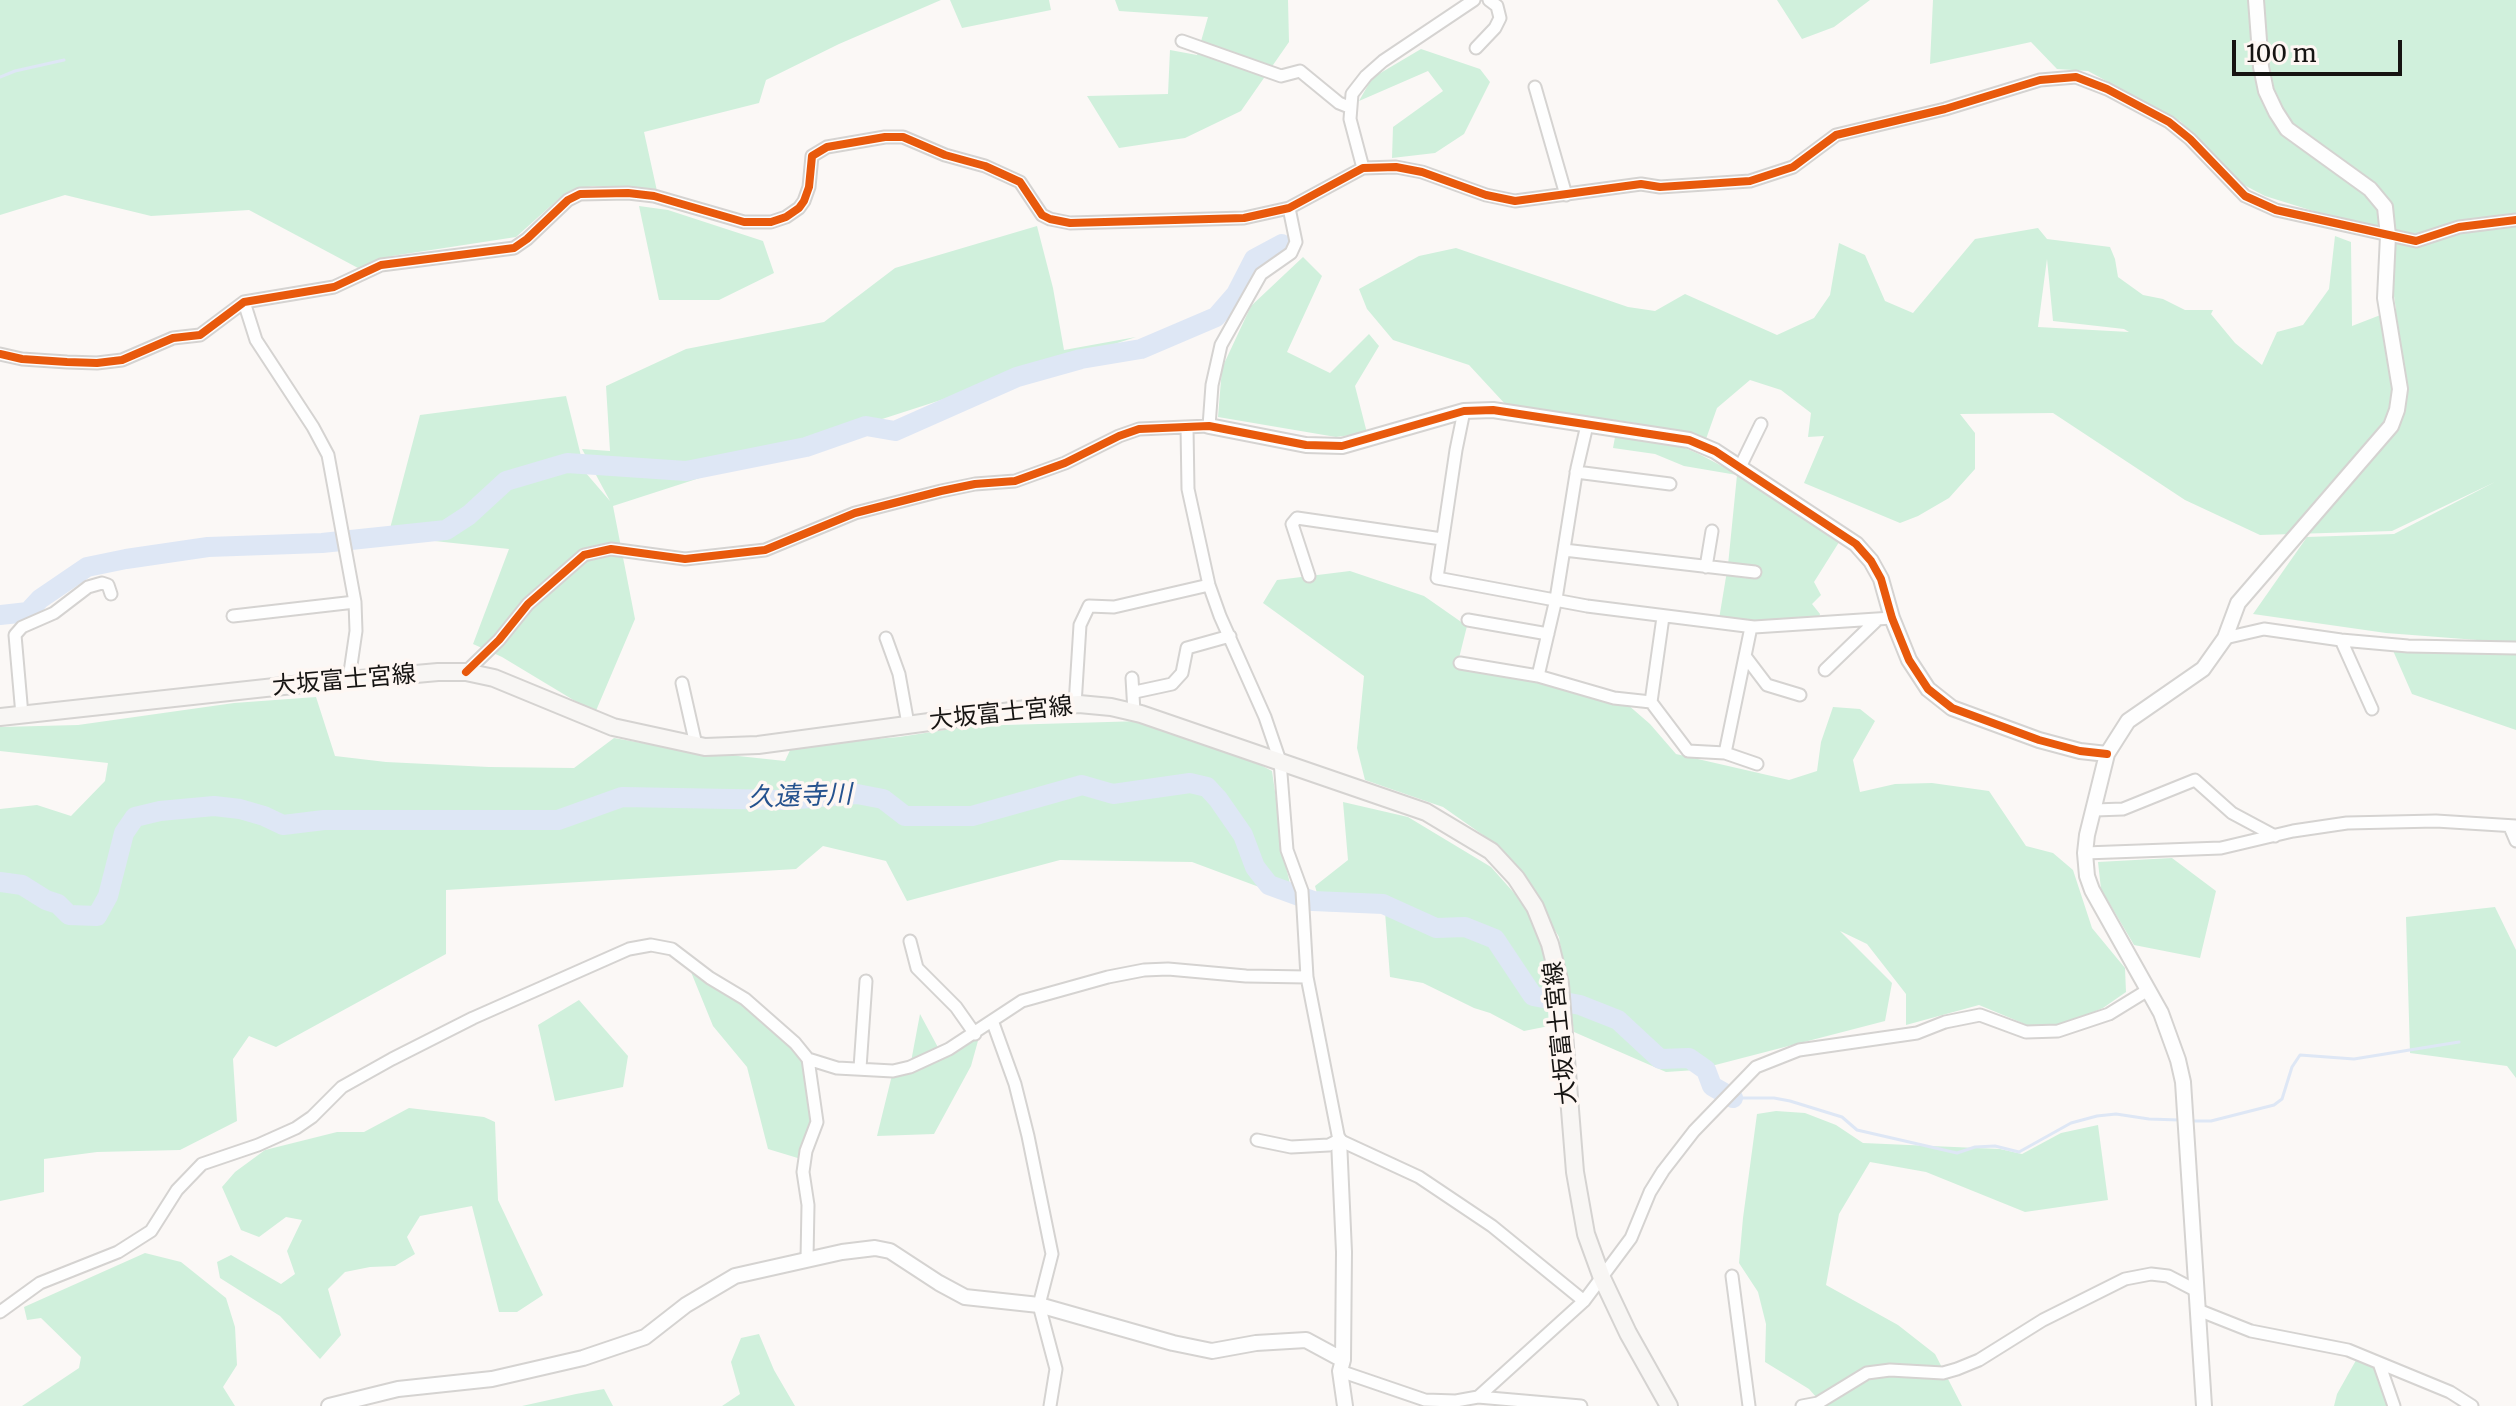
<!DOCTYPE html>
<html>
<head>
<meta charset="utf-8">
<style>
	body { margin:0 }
	#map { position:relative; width:2516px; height:1406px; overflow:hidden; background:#fbf8f6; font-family:Merriweather,serif }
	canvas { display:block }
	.scale { position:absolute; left:2232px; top:40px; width:170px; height:36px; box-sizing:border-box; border:4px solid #161412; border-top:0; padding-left:10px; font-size:24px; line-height:28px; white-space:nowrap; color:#161412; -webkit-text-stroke:6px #fef7f3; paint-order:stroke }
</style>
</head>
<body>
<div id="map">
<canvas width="2516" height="1406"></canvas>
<div class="scale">100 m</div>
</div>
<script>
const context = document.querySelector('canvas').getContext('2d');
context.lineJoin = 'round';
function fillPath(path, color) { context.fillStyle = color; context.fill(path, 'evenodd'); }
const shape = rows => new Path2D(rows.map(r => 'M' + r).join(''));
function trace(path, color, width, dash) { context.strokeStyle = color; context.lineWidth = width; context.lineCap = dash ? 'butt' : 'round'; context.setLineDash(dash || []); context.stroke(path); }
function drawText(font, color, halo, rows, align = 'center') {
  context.font = font + ' Merriweather,"Noto Sans JP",serif'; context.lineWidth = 7; context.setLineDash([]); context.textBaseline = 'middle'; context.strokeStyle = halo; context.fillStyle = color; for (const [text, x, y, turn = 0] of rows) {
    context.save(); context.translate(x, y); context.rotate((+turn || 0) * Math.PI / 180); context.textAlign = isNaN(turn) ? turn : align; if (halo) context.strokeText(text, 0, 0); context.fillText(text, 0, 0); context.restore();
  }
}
const green = shape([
	[0,0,941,0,839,44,766,80,759,103,644,132,657,191,624,186,592,186,564,194,516,237,392,256,358,268,249,210,151,216,65,195,0,215],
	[950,0,1049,0,1051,10,962,28],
	[1115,0,1288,0,1289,42,1241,111,1185,138,1119,148,1087,96,1168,94,1170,50,1197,55,1208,17,1119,11],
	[1777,0,1870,0,1834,27,1802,39],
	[1933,0,2516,0,2516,643,2386,633,2253,614,2307,537,2394,534,2495,482,2392,531,2260,535,2185,500,2053,413,1960,414,1975,433,1975,469,1949,498,1918,516,1900,523,1804,483,1824,436,1808,437,1811,413,1781,390,1750,380,1717,408,1706,439,1630,422,1506,405,1469,365,1393,340,1367,309,1359,289,1419,256,1456,248,1628,307,1655,311,1685,294,1777,335,1814,318,1830,295,1839,243,1865,255,1885,301,1913,313,1975,239,2038,228,2047,239,2110,247,2115,259,2118,277,2143,295,2163,299,2185,310,2213,310,2211,314,2235,343,2262,365,2277,332,2303,325,2329,289,2335,236,2351,242,2352,326,2396,309,2384,233,2265,196,2244,185,2180,121,2088,71,2057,69,2031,42,1930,64],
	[2047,259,2053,321,2124,329,2129,332,2038,327],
	[1421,49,1480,69,1490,82,1464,134,1435,153,1392,158,1393,127,1443,91,1428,71,1359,101,1372,78],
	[639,206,668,210,763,241,774,273,719,300,659,300],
	[1037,226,1053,288,1064,350,1136,337,613,506,635,619,595,713,502,657,473,644,509,549,388,536,420,415,566,396,585,472,610,501,582,449,610,451,606,386,686,349,824,322,895,268],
	[1303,257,1322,276,1287,352,1330,373,1369,334,1379,346,1355,386,1367,433,1336,437,1218,417,1222,368,1251,306],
	[1615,437,1680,446,1699,454,1737,474,1841,539,1814,582,1821,595,1812,604,1820,614,1819,618,1760,627,1719,619,1728,565,1737,475,1684,466,1655,454,1613,448],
	[1350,571,1424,596,1467,626,1458,662,1627,704,1650,724,1676,754,1789,780,1817,771,1821,742,1833,707,1860,709,1875,721,1853,760,1860,792,1895,784,1932,783,1989,791,2026,846,2053,853,2073,870,2092,928,2125,968,2126,992,2103,1008,2057,1027,2032,1027,1979,1005,1906,1025,1906,994,1867,944,1840,931,1892,983,1885,1021,1696,1070,1666,1072,1574,1032,1559,937,1522,877,1483,835,1443,807,1365,780,1357,748,1364,676,1263,603,1277,580],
	[2391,646,2516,648,2516,730,2412,694],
	[316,697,335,756,386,762,489,767,574,768,614,738,682,750,785,761,792,746,899,737,971,726,1142,721,1249,759,1272,771,1286,867,1294,900,1192,862,1060,860,907,901,886,861,823,846,796,869,446,890,446,954,276,1047,249,1036,233,1059,237,1121,180,1150,97,1152,44,1159,44,1192,0,1201,0,809,37,805,71,816,105,781,108,763,0,751,0,727,78,725,234,703],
	[1343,802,1408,817,1491,867,1515,894,1535,923,1545,961,1549,1026,1524,1031,1490,1013,1474,1008,1423,983,1390,977,1385,912,1322,911,1315,886,1348,860],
	[2172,858,2216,891,2200,958,2134,945,2101,889,2098,862],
	[2495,907,2516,950,2516,1078,2507,1066,2410,1053,2406,917],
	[691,972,745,999,806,1057,817,1122,801,1159,768,1149,747,1067,713,1026],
	[579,1000,628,1056,623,1087,555,1101,538,1025],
	[920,1014,941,1053,981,1030,971,1066,934,1134,877,1136,892,1075,910,1067],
	[409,1108,484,1117,495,1122,498,1200,543,1295,517,1312,499,1312,472,1206,420,1216,407,1237,415,1254,395,1266,370,1267,345,1272,328,1289,341,1335,320,1359,280,1316,220,1278,217,1262,231,1255,281,1284,295,1274,287,1251,302,1220,286,1217,259,1237,241,1230,222,1187,235,1172,265,1150,337,1132,364,1132],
	[1776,1111,1805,1113,1836,1125,1863,1143,2000,1149,2022,1154,2061,1133,2098,1125,2108,1200,2025,1212,1926,1172,1870,1162,1839,1214,1826,1285,1898,1325,1935,1354,1962,1406,1824,1406,1809,1389,1765,1362,1766,1324,1758,1292,1739,1263,1743,1218,1757,1114],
	[145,1253,181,1262,226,1298,235,1327,237,1365,223,1387,235,1406,22,1406,79,1368,81,1357,41,1318,27,1320,24,1307],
	[759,1334,774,1370,795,1406,722,1406,740,1394,731,1362,741,1338],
	[2359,1355,2379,1363,2394,1406,2334,1406,2337,1394],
	[604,1389,613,1406,522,1406,576,1394]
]);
const stream = shape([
	[0,77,15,71,64,60],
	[1733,1098,1774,1098,1790,1101,1842,1117,1857,1130,1957,1153,1975,1147,1995,1146,2019,1152,2071,1123,2097,1116,2116,1114,2149,1119,2179,1120],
	[2191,1121,2211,1121,2274,1105,2282,1099,2292,1067,2300,1055,2354,1059,2459,1042]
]);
const river = shape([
	[0,615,28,612,40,599,87,567,126,559,208,547,322,543,446,530,469,515,506,481,567,463,686,471,806,447,866,426,895,431,1017,377,1081,359,1141,349,1216,317,1236,294,1254,259,1282,244],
	[0,882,22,885,46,900,58,904,69,915,97,916,108,896,124,833,135,817,160,811,214,806,240,809,264,816,283,825,324,820,558,820,622,797,786,800,857,794,883,799,905,816,972,816,1082,785,1113,794,1190,783,1207,787,1218,799,1243,835,1255,867,1269,885,1313,901,1383,904,1436,928,1465,927,1495,939,1533,996,1580,1005,1618,1020,1660,1059,1689,1058,1706,1070,1712,1086,1733,1098]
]);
const minor = shape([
	[1182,41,1281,76,1300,71,1339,103,1349,107],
	[1476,48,1495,28,1500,18,1497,6,1489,0],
	[1535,87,1566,195],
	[1363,168,1350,119,1352,94,1366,76,1383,61,1474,0],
	[244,302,256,340,313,427,328,455,355,602,356,631,349,679],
	[0,354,22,359,67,362,97,363,122,360,173,338,200,335,244,302,334,287,381,265,514,248,527,239,568,200,580,194,628,193,654,196,744,222,771,222,786,217,799,208,804,201,809,187,812,156,827,147,885,137,903,137,945,155,985,166,1020,182,1042,215,1050,219,1070,223,1244,218,1289,208,1363,168,1396,167,1422,172,1486,195,1515,201,1641,184,1660,187,1750,181,1793,167,1836,135,1945,109,2040,80,2076,77,2107,89,2169,122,2190,139,2245,196,2276,210,2416,241,2459,227,2516,220],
	[1464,411,1456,450,1437,578,1587,606,1754,627,1892,618],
	[1187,427,1188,489,1209,585,1220,616,1265,717,1280,761,1287,850,1302,891,1307,977,1339,1140],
	[1740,467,1761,424],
	[1576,472,1670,484],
	[1564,550,1755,572],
	[1706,567,1712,531],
	[1309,576,1292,524,1297,518,1442,539],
	[233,616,355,602],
	[1468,620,1548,634],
	[886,638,899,674,908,724],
	[2225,638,2264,629,2341,640,2408,646,2516,648],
	[2341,640,2372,709],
	[1745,656,1767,685,1800,695],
	[1460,663,1538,676,1614,698,1651,702,1688,751,1725,753,1757,764],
	[1825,670,1878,619],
	[466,672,499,640,528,604,584,555,611,549,685,559,765,550,855,513,941,491,975,484,1015,481,1065,463,1119,436,1139,429,1209,426,1212,385,1221,345,1261,274,1291,253,1296,242,1289,208],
	[1538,676,1556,599,1577,468,1587,425],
	[1132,678,1134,712],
	[682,683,696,745],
	[1135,692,1172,684,1182,673,1187,648,1230,636],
	[1651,702,1663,617],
	[1075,705,1080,625,1089,606,1114,607,1209,585],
	[22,715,15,635,22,627,54,613,88,587,102,583,108,585,111,594],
	[1725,753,1751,627],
	[2095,810,2123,809,2195,780,2232,813,2275,836],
	[2510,827,2516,841],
	[2085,853,2221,848,2293,831,2347,823,2436,821,2516,826],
	[910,941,917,968,956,1007,975,1034],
	[993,1023,1015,1084,1028,1136,1052,1254,1039,1305,1056,1369,1050,1406],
	[860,1068,866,981],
	[1257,1140,1291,1147,1329,1145,1339,1140],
	[1339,1140,1419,1177,1492,1226,1584,1301],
	[807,1259,808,1205,803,1172,806,1151,817,1122,808,1059],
	[1732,1276,1749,1406],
	[2198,1310,2251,1331,2348,1350,2450,1392,2472,1406],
	[0,1312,40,1283,118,1252,151,1231,177,1190,202,1164,258,1145,296,1128,312,1117,342,1087,392,1059,473,1018,629,949,651,945,672,949,710,978,745,999,795,1043,808,1059,837,1068,893,1071,910,1067,949,1049,1022,1001,1108,977,1144,970,1168,969,1246,976,1307,977],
	[2379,1363,2394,1406],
	[1340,1371,1425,1400,1456,1401,1478,1397,1581,1406],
	[1478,1397,1584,1301,1631,1238,1650,1192,1663,1171,1694,1131,1756,1067,1799,1050,1917,1033,1945,1022,1980,1015,2026,1032,2058,1031,2109,1014,2148,990],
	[1802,1406,1818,1403,1867,1373,1890,1370,1943,1373,1957,1369,1979,1360,2043,1320,2125,1279,2151,1274,2168,1276,2197,1291]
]);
const tertiary = shape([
	[1209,426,1306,445,1342,446,1464,411,1493,410,1689,440,1715,451,1856,544,1871,561,1881,579,1892,618,1909,660,1928,689,1952,708,2039,740,2080,751,2107,754],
	[1339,1140,1344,1252,1343,1360,1340,1371,1345,1406],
	[329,1406,398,1389,492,1379,583,1358,645,1337,686,1305,735,1276,842,1252,875,1248,890,1251,939,1283,965,1297,1039,1305,1173,1343,1212,1351,1256,1343,1306,1340,1343,1360],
	[2204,1406,2183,1082,2178,1060,2161,1013,2092,890,2087,876,2085,853,2087,835,2107,754,2128,721,2203,669,2225,638,2238,603,2391,426,2397,410,2400,389,2385,298,2388,236,2385,207,2370,189,2287,129,2276,112,2266,91,2261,67,2256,0]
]);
const secondary = shape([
	[0,717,293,685,438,672,466,672,494,678,613,727,705,747,758,745,1041,707,1079,704,1111,707,1141,714,1426,812,1491,851,1516,878,1535,907,1550,944,1560,984,1575,1172,1586,1234,1602,1278,1628,1333,1669,1406]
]);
const cycleway = shape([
	[0,354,22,359,67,362,97,363,122,360,173,338,200,335,244,302,334,287,381,265,514,248,527,239,568,200,580,194,628,193,654,196,744,222,771,222,786,217,799,208,804,201,809,187,812,156,827,147,885,137,903,137,945,155,985,166,1020,182,1042,215,1050,219,1070,223,1244,218,1289,208,1363,168,1396,167,1422,172,1486,195,1515,201,1641,184,1660,187,1750,181,1793,167,1836,135,1945,109,2040,80,2076,77,2107,89,2169,122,2190,139,2245,196,2276,210,2416,241,2459,227,2516,220],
	[466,672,499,640,528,604,584,555,611,549,685,559,765,550,855,513,941,491,975,484,1015,481,1065,463,1119,436,1139,429,1209,426,1306,445,1342,446,1464,411,1493,410,1689,440,1715,451,1856,544,1871,561,1881,579,1892,618,1909,660,1928,689,1952,708,2039,740,2080,751,2107,754]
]);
const streetNames = [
	["大坂富士宮線",344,681,-5],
	["大坂富士宮線",1001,714,-6],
	["大坂富士宮線",1561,1033,-96]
];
const waterNames = [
	["久遠寺川",800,797,-2]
];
fillPath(green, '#d0f0dc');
trace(stream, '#dee7f5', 3);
trace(river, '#dee7f5', 20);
trace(minor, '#d5d3d1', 15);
trace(tertiary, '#d5d3d1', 18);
trace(secondary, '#d5d3d1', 20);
trace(minor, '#fefefe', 11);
trace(tertiary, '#fefefe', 14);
trace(secondary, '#f8f6f4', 16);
trace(cycleway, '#e8590c', 8);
drawText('24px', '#161412', '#fef7f3', streetNames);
drawText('italic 26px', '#25528e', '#fef7f3', waterNames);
</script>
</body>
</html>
